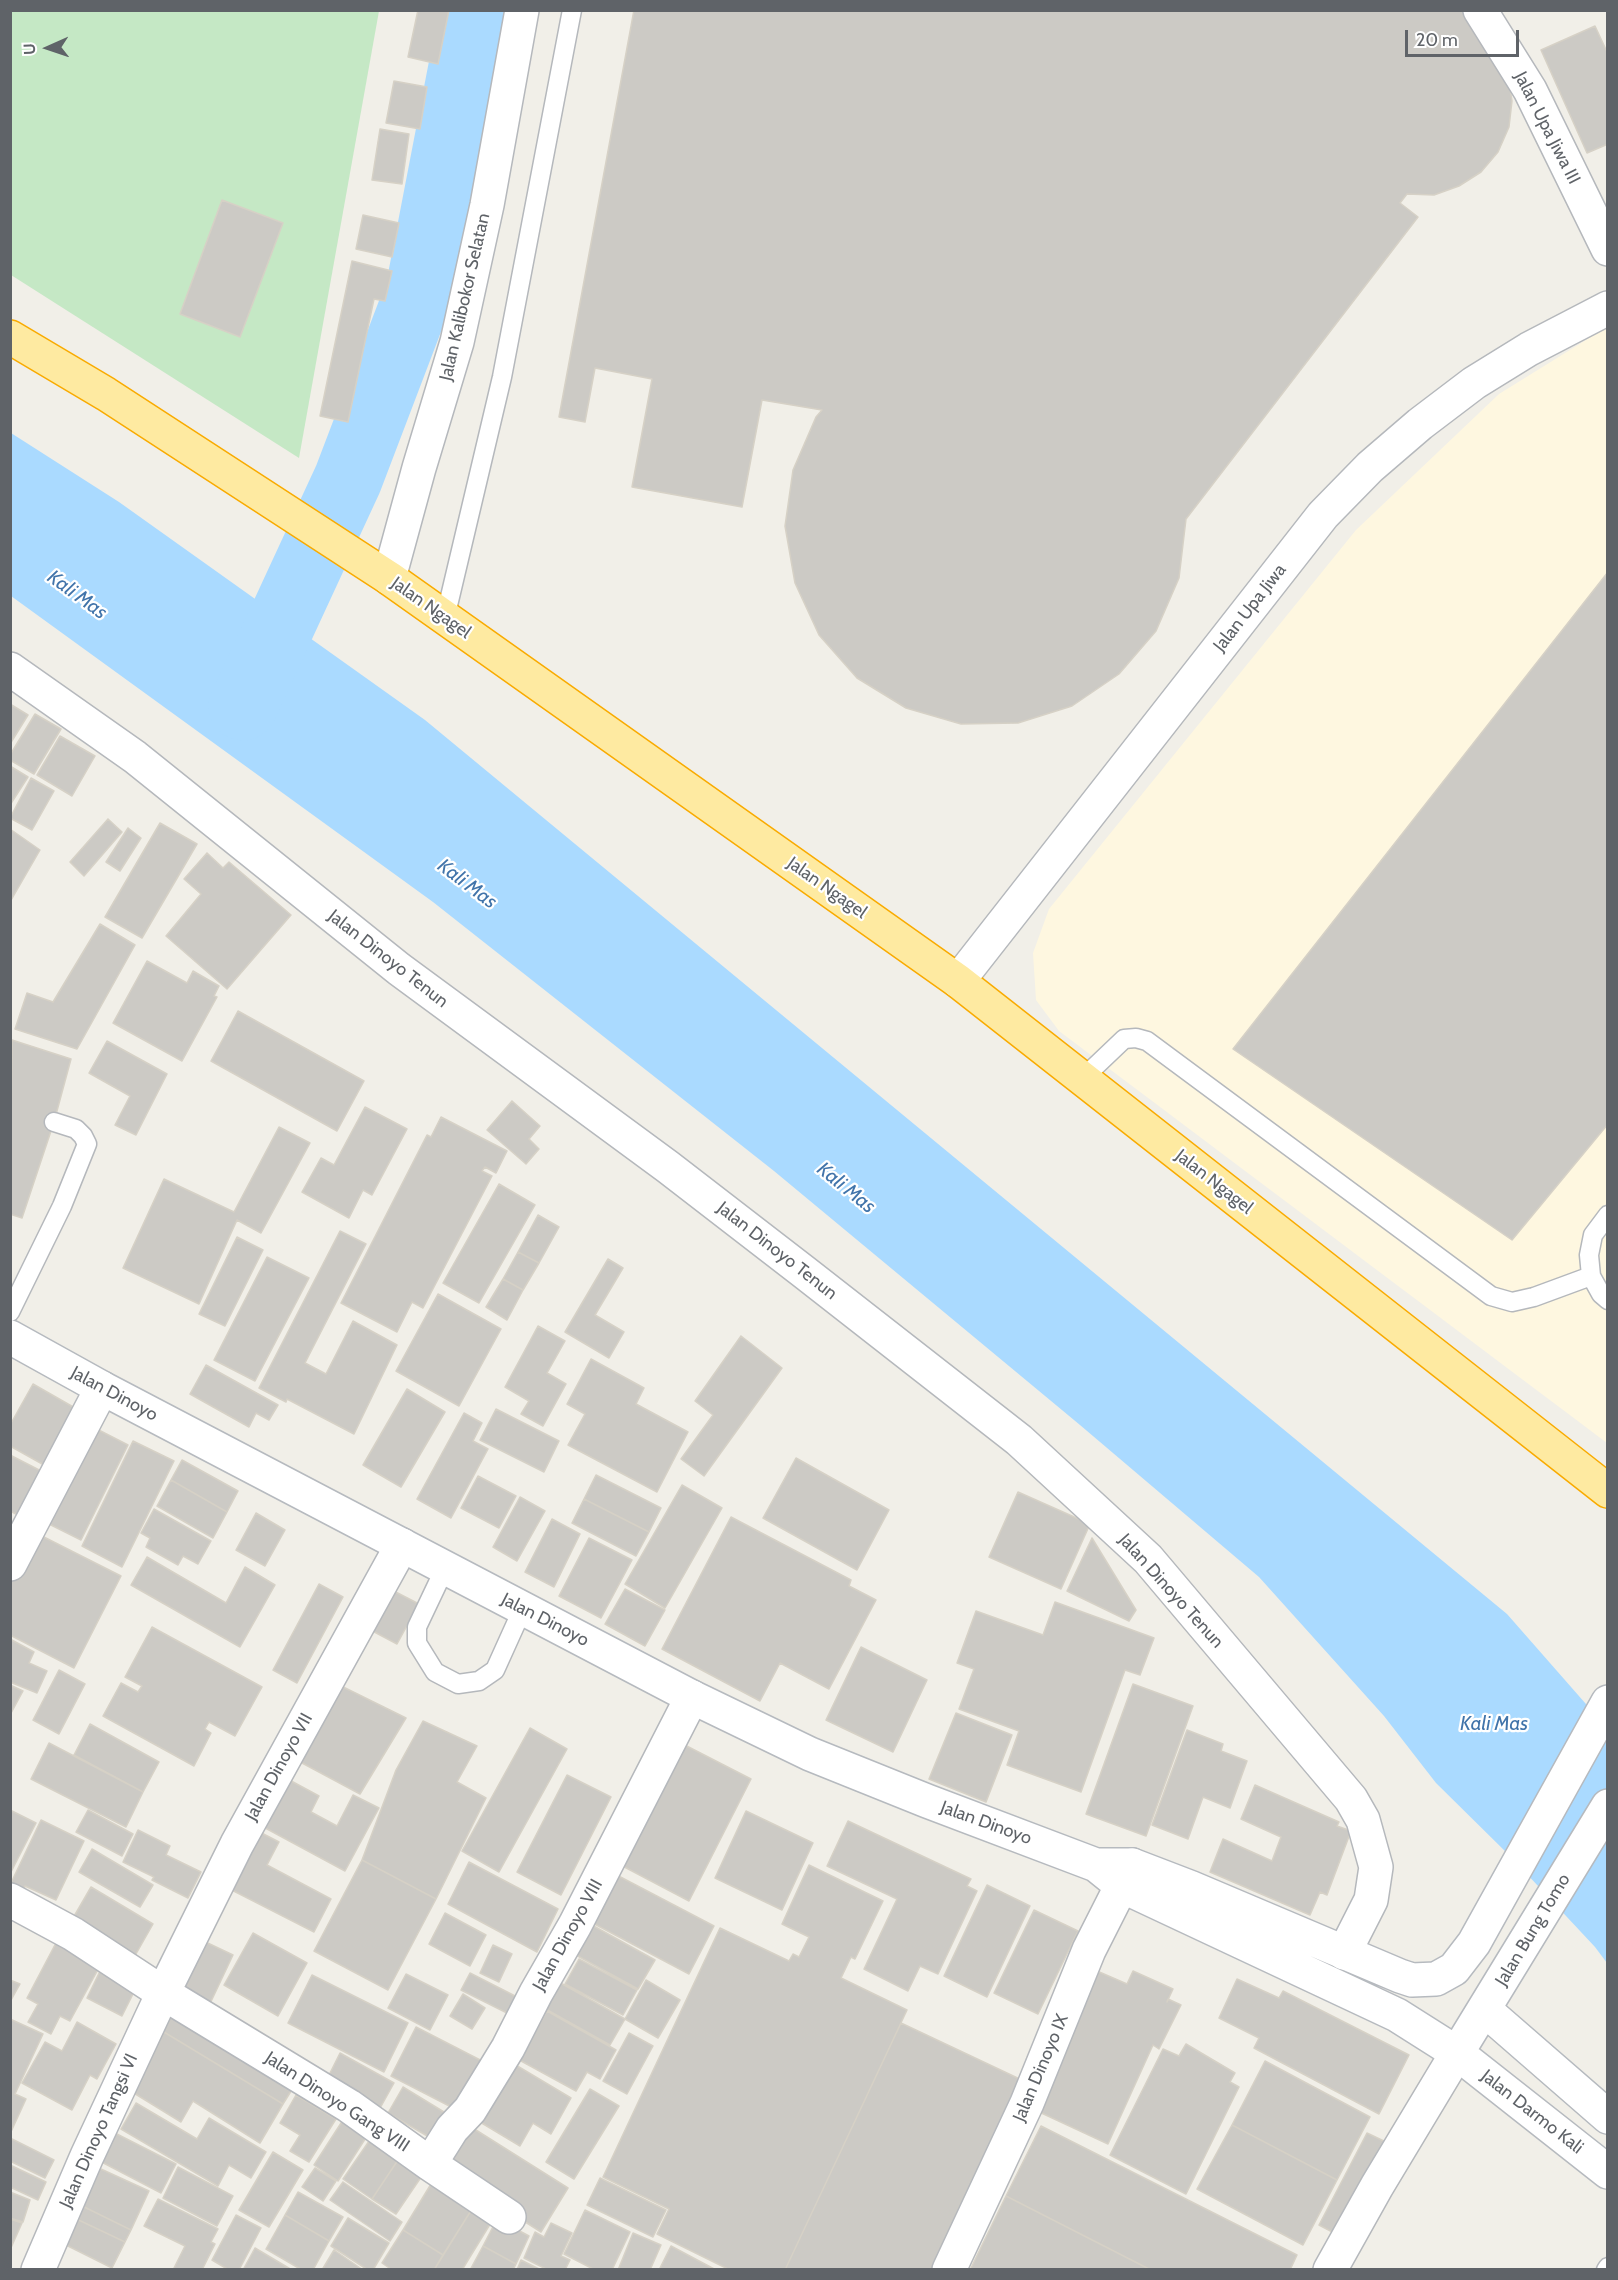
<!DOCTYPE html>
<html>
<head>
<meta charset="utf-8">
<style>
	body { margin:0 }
	#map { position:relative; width:1618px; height:2280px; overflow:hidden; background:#f1efe8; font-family:Cabin,sans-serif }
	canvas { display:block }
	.frame { position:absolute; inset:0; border:12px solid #5f6368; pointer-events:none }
	.north { position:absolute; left:18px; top:18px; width:60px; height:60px; -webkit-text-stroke:4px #fff; paint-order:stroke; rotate:267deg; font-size:16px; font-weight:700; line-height:24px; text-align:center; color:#5f6368 }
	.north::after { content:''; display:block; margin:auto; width:21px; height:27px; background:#5f6368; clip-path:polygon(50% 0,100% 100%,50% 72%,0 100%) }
	.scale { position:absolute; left:1405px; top:30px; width:114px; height:27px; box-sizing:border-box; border:3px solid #5f6368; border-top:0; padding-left:8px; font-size:18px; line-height:21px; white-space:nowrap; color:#5f6368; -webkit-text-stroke:4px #fff; paint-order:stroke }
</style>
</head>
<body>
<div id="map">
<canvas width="1618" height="2280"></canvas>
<div class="frame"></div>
<div class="north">U</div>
<div class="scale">20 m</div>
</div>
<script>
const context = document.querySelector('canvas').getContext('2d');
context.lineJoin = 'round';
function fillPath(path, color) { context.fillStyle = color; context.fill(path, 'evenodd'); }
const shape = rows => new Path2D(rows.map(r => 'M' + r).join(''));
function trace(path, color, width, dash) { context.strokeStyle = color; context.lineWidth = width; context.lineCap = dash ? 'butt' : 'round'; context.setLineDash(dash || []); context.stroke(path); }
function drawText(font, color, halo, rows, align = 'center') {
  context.font = font + ' Cabin,sans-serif'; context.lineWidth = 4.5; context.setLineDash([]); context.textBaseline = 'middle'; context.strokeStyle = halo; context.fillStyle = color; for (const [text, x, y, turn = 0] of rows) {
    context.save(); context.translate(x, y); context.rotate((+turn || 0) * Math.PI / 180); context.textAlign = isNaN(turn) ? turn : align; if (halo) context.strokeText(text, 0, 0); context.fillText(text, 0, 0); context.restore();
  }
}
const commercial = shape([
	[1607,327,1607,1443,1059,1031,1036,1000,1033,953,1049,909,1356,530,1499,394]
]);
const green = shape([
	[10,11,379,11,299,458,11,275]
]);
const water = shape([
	[11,433,119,502,425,720,1507,1614,1607,1728,1607,1963,1595,1947,1510,1856,1436,1783,1384,1716,1259,1577,1080,1425,774,1171,433,902,11,596]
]);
const river = shape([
	[243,706,348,479,420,290,474,10]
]);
const building = shape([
	[418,10,449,10,438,64,408,57,418,10],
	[634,10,1467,10,1508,75,1512,101,1509,127,1498,152,1481,172,1459,186,1434,195,1407,194,1400,203,1418,217,1186,519,1179,578,1156,631,1119,674,1072,706,1018,723,961,724,906,708,857,678,819,635,795,583,785,526,793,470,816,417,822,410,762,400,742,507,632,487,652,379,595,368,585,422,559,417,634,10],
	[1595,26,1608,54,1608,144,1587,153,1541,50,1595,26],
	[394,81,427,87,420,129,386,123,394,81],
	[380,129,409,134,402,184,372,180,380,129],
	[222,200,283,223,240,337,180,314,222,200],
	[363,215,399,223,392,257,356,249,363,215],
	[352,261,392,271,385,301,374,299,348,422,320,416,352,261],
	[1608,572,1608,1124,1512,1240,1233,1049,1608,572],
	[10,704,28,715,10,744,10,704],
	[35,714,61,729,34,774,10,760,10,755,35,714],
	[60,736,95,756,72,796,37,775,60,736],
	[10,766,28,777,10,805,10,766],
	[31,778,54,791,32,830,10,818,31,778],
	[108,819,122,832,84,876,70,862,108,819],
	[160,823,197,844,142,938,105,917,160,823],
	[128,828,141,838,120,871,106,862,128,828],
	[10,829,40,850,10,902,10,829],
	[207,853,223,868,229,862,291,915,227,989,166,936,201,894,184,879,207,853],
	[100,924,135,945,77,1049,15,1029,27,993,53,1002,100,924],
	[147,961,187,983,193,971,219,986,214,996,217,997,182,1061,113,1023,147,961],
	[238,1011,364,1081,337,1131,211,1061,238,1011],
	[12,1040,71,1059,54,1122,22,1218,10,1214,12,1040],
	[107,1041,167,1074,136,1135,115,1125,130,1096,89,1073,107,1041],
	[512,1101,540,1126,529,1139,539,1149,526,1164,487,1130,512,1101],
	[365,1107,407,1129,372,1195,363,1190,349,1218,302,1192,321,1158,334,1165,365,1107],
	[441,1117,507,1151,496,1173,485,1167,482,1171,492,1176,423,1308,412,1302,397,1332,341,1303,427,1135,431,1137,441,1117],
	[279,1127,310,1143,261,1233,237,1220,199,1304,123,1268,164,1179,234,1212,279,1127],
	[499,1184,535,1205,479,1303,443,1283,499,1184],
	[538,1215,559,1227,539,1263,518,1252,538,1215],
	[340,1231,366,1244,305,1363,326,1374,353,1321,397,1345,354,1434,287,1399,286,1402,259,1388,340,1231],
	[237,1237,263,1250,225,1326,199,1314,237,1237],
	[518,1252,539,1263,523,1290,503,1279,518,1252],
	[267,1257,309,1278,255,1381,214,1360,267,1257],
	[608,1259,623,1268,595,1315,624,1332,609,1358,565,1332,608,1259],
	[503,1279,523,1290,507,1320,486,1307,503,1279],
	[438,1294,501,1329,459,1406,396,1371,438,1294],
	[538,1326,565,1341,547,1373,566,1384,543,1426,521,1414,529,1401,505,1387,538,1326],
	[741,1336,782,1368,704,1476,681,1459,713,1415,695,1401,741,1336],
	[591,1359,644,1388,636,1404,688,1432,657,1492,568,1445,585,1414,567,1404,591,1359],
	[206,1365,278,1405,269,1420,256,1413,249,1427,190,1394,206,1365],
	[33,1384,75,1408,44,1465,10,1446,10,1425,33,1384],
	[407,1389,445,1412,401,1487,363,1465,407,1389],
	[496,1409,559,1441,544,1472,480,1440,496,1409],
	[464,1413,482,1423,473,1441,488,1449,451,1518,417,1499,464,1413],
	[85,1423,128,1445,81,1540,37,1518,85,1423],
	[133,1441,174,1461,122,1567,82,1546,133,1441],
	[10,1455,43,1472,20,1516,10,1511,10,1455],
	[796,1458,889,1510,857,1570,763,1518,796,1458],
	[182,1460,238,1491,227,1512,171,1480,182,1460],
	[596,1475,661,1508,649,1532,584,1499,596,1475],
	[478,1476,516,1496,499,1528,461,1508,478,1476],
	[171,1480,227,1512,213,1538,157,1506,171,1480],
	[682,1485,722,1508,665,1608,625,1584,682,1485],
	[1018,1492,1090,1524,1061,1589,989,1557,1018,1492],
	[520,1497,545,1511,517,1561,493,1547,520,1497],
	[584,1499,649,1532,636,1556,572,1523,584,1499],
	[154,1509,211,1541,198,1564,183,1556,178,1565,146,1547,150,1538,141,1533,154,1509],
	[256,1513,285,1530,265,1566,236,1550,256,1513],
	[731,1517,851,1580,849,1586,876,1600,829,1689,780,1663,760,1701,662,1649,731,1517],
	[552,1519,580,1534,554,1587,525,1572,552,1519],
	[32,1531,121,1576,74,1668,10,1635,10,1575,32,1531],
	[589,1538,632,1560,601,1618,559,1596,589,1538],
	[1092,1538,1136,1610,1129,1621,1067,1591,1092,1538],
	[147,1557,226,1603,245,1567,275,1585,240,1647,131,1585,147,1557],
	[319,1584,343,1597,297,1683,273,1670,319,1584],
	[386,1587,419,1604,397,1644,365,1627,386,1587],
	[625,1589,665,1610,645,1646,605,1624,625,1589],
	[1055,1602,1154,1638,1140,1675,1125,1670,1081,1792,1007,1765,1019,1731,959,1709,974,1669,957,1663,976,1611,1043,1635,1055,1602],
	[152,1627,262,1687,235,1736,209,1722,205,1729,211,1733,194,1766,103,1716,121,1683,138,1692,142,1686,125,1677,152,1627],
	[10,1639,34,1652,29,1663,47,1671,37,1693,10,1682,10,1639],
	[861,1647,927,1680,893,1752,826,1720,861,1647],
	[59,1670,85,1684,59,1734,33,1720,59,1670],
	[327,1679,406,1718,360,1794,289,1756,327,1679],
	[1133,1684,1193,1706,1146,1836,1086,1814,1133,1684],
	[10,1685,23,1691,10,1715,10,1685],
	[956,1713,1012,1735,986,1802,929,1779,956,1713],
	[423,1721,477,1746,457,1782,486,1798,436,1899,362,1860,396,1770,423,1721],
	[90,1724,159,1762,143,1792,74,1755,90,1724],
	[530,1728,567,1749,499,1872,462,1851,530,1728],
	[1187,1730,1223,1744,1221,1751,1247,1761,1230,1808,1203,1797,1188,1839,1152,1825,1187,1730],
	[675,1740,751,1779,689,1901,613,1861,675,1740],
	[49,1743,143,1792,126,1827,31,1779,49,1743],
	[567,1775,611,1797,561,1895,517,1872,567,1775],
	[282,1776,319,1796,311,1812,337,1826,353,1795,379,1808,345,1871,256,1823,282,1776],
	[1255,1785,1339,1822,1337,1826,1351,1831,1327,1895,1320,1892,1310,1915,1210,1872,1223,1839,1272,1861,1281,1837,1241,1819,1255,1785],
	[10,1810,36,1823,10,1874,10,1810],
	[88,1810,133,1834,122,1856,76,1832,88,1810],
	[746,1811,813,1843,782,1910,715,1878,746,1811],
	[41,1820,84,1841,56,1900,25,1886,19,1899,10,1885,41,1820],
	[848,1821,971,1879,967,1886,977,1891,938,1974,920,1966,908,1991,864,1969,897,1899,827,1866,848,1821],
	[248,1826,279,1842,267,1865,331,1899,314,1932,218,1883,248,1826],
	[138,1830,170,1846,166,1855,201,1872,188,1898,152,1880,154,1877,123,1862,138,1830],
	[92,1849,153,1885,140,1907,79,1872,92,1849],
	[362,1860,436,1899,388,1990,314,1951,362,1860],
	[469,1862,558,1909,537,1952,448,1904,469,1862],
	[809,1865,883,1901,855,1959,851,1957,841,1978,907,2010,785,2270,730,2270,657,2234,669,2209,603,2177,720,1928,789,1961,793,1954,799,1957,809,1937,782,1924,809,1865],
	[609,1871,714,1926,689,1974,585,1919,609,1871],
	[987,1885,1030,1906,987,1997,944,1976,987,1885],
	[91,1887,153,1924,132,1961,69,1925,91,1887],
	[1034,1910,1078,1931,1038,2014,994,1993,1034,1910],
	[445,1913,486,1935,470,1966,429,1944,445,1913],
	[581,1919,655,1960,638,1989,565,1949,581,1919],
	[253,1933,307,1963,278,2016,224,1985,253,1933],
	[195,1937,233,1955,207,2010,169,1992,195,1937],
	[57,1941,101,1964,70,2021,60,2016,51,2034,28,2022,38,2004,27,1998,57,1941],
	[493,1945,512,1954,499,1982,480,1973,493,1945],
	[579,1959,637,1990,623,2015,565,1984,579,1959],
	[102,1967,138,1984,122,2016,87,1998,102,1967],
	[1097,1971,1127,1984,1133,1971,1173,1989,1167,2002,1168,1999,1181,2005,1159,2049,1153,2045,1108,2144,1035,2110,1097,1971],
	[470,1973,519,1998,511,2015,461,1990,470,1973],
	[406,1974,448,1995,430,2030,388,2008,406,1974],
	[312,1975,408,2023,384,2072,288,2023,312,1975],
	[548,1976,625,2019,610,2045,533,2002,548,1976],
	[1237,1979,1279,1998,1283,1991,1409,2055,1379,2114,1254,2048,1259,2038,1219,2018,1237,1979],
	[10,1980,20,1984,10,2002,10,1980],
	[646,1980,680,2000,658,2038,625,2019,646,1980],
	[463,1994,485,2008,472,2029,450,2016,463,1994],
	[169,2002,298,2080,283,2104,154,2026,169,2002],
	[547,2011,616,2050,600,2079,587,2072,576,2091,512,2056,525,2031,533,2036,547,2011],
	[10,2019,43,2034,15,2094,26,2099,10,2134,10,2019],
	[77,2022,116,2044,97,2079,90,2075,72,2110,22,2083,45,2042,62,2051,77,2022],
	[901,2023,1026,2082,938,2270,785,2270,901,2023],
	[154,2026,283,2104,260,2143,193,2101,181,2122,124,2087,154,2026],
	[416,2027,486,2063,461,2112,391,2076,416,2027],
	[629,2033,653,2046,627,2094,603,2081,629,2033],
	[1186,2044,1235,2073,1230,2082,1239,2087,1186,2194,1110,2155,1163,2049,1179,2056,1186,2044],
	[340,2053,394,2083,379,2110,326,2081,340,2053],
	[1265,2061,1370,2117,1337,2180,1232,2125,1265,2061],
	[514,2064,571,2098,551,2134,533,2123,520,2146,475,2119,514,2064],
	[403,2087,444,2112,429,2137,388,2113,403,2087],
	[590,2089,619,2106,574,2179,546,2162,590,2089],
	[296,2095,336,2119,309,2162,290,2151,300,2135,280,2123,296,2095],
	[136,2103,197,2139,209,2118,266,2152,251,2178,229,2165,218,2186,121,2129,136,2103],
	[343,2120,367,2136,338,2181,314,2165,343,2120],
	[460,2120,568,2188,541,2232,433,2163,460,2120],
	[1232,2125,1337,2180,1303,2245,1197,2189,1232,2125],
	[1041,2126,1297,2255,1290,2270,1151,2270,1006,2196,1041,2126],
	[107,2129,176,2164,161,2193,92,2157,107,2129],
	[376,2131,404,2151,372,2199,343,2179,376,2131],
	[1367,2133,1388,2143,1340,2236,1319,2225,1367,2133],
	[10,2138,54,2160,45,2178,10,2161,10,2138],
	[404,2151,428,2167,396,2214,372,2199,404,2151],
	[273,2152,303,2170,269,2227,239,2210,273,2152],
	[90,2164,149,2191,131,2230,72,2201,90,2164],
	[10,2165,46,2182,38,2200,10,2187,10,2165],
	[178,2167,233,2196,217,2226,163,2198,178,2167],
	[315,2168,336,2181,323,2201,302,2187,315,2168],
	[600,2178,666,2210,653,2237,587,2205,600,2178],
	[343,2182,402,2222,390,2241,330,2200,343,2182],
	[431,2184,472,2209,443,2255,403,2230,431,2184],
	[10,2192,30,2200,23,2222,10,2218,10,2192],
	[298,2192,343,2217,329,2241,285,2215,298,2192],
	[1006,2196,1151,2270,970,2270,1006,2196],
	[158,2199,218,2229,211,2242,215,2244,202,2270,173,2270,185,2246,144,2226,158,2199],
	[72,2201,131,2230,125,2242,66,2214,72,2201],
	[472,2209,492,2221,462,2270,434,2270,472,2209],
	[585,2210,630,2232,612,2270,595,2270,564,2254,585,2210],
	[66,2214,125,2242,112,2268,54,2239,66,2214],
	[236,2215,261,2228,239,2270,229,2270,212,2260,236,2215],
	[285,2215,329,2241,313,2270,302,2270,266,2249,285,2215],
	[348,2218,389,2243,373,2270,368,2270,331,2246,348,2218],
	[10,2219,22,2223,10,2250,10,2219],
	[497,2219,529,2236,516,2264,483,2246,497,2219],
	[551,2223,572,2233,561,2256,570,2260,565,2270,548,2270,524,2258,535,2232,544,2237,551,2223],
	[403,2230,443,2255,434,2270,392,2270,382,2263,403,2230],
	[633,2233,661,2245,650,2270,618,2270,633,2233],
	[483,2246,516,2264,513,2270,470,2270,483,2246],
	[671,2246,716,2270,659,2270,671,2246],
	[255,2248,292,2270,243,2270,255,2248],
	[334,2250,363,2270,322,2270,334,2250],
	[521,2260,541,2270,517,2270,521,2260]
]);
const service = shape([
	[445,618,502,377,572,10],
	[1082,1079,1124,1039,1136,1038,1147,1041,1491,1296,1512,1302,1534,1297,1591,1276],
	[1608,1215,1593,1235,1589,1255,1591,1276,1601,1294,1608,1300],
	[10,1312,62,1206,87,1144,83,1136,76,1129,54,1122],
	[445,1568,417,1627,417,1643,435,1672,458,1684,479,1681,495,1670,523,1608],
	[1606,2270,1608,2267]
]);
const minor = shape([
	[1480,10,1530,90,1608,249],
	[389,578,419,468,457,342,487,205,522,10],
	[10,669,135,757,399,969,668,1167,804,1272,1019,1440,1148,1559,1351,1799,1363,1820,1376,1867,1371,1900,1344,1953],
	[958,981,1323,515,1370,467,1420,424,1474,383,1529,349,1608,308],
	[10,1564,102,1388],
	[10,1900,73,1934,163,1993,349,2106,430,2164,509,2217],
	[430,2164,452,2129,470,2110,508,2048,536,1993,575,1925,692,1697],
	[38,2270,87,2156,163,1993,237,1844,402,1545],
	[949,2270,1027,2103,1089,1950,1132,1865],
	[1330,2270,1377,2186,1457,2053]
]);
const secondary = shape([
	[10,1337,102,1388,692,1697,810,1754,927,1801,1096,1865,1122,1886,1397,2015,1457,2053,1608,2172],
	[1096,1865,1132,1865,1192,1888,1400,1976,1412,1980,1436,1979,1454,1969,1474,1943,1608,1702],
	[1485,2010,1608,2117],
	[1457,2053,1608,1806]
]);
const trunk = shape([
	[10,337,106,394,389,578,958,981,1608,1491]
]);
const streetNames = [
	["Jalan Upa Jiwa III",1547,128,63],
	["Jalan Kalibokor Selatan",465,297,-77],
	["Jalan Ngagel",431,608,35],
	["Jalan Upa Jiwa",1250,608,-52],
	["Jalan Ngagel",827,888,35],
	["Jalan Dinoyo Tenun",388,959,38],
	["Jalan Ngagel",1214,1182,38],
	["Jalan Dinoyo Tenun",777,1251,38],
	["Jalan Dinoyo",114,1394,28],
	["Jalan Dinoyo Tenun",1171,1591,48],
	["Jalan Dinoyo",545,1620,27],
	["Jalan Dinoyo VII",279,1767,-61],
	["Jalan Dinoyo",986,1823,20],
	["Jalan Bung Tomo",1533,1930,-59],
	["Jalan Dinoyo VIII",568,1935,-61],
	["Jalan Dinoyo IX",1041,2068,-67],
	["Jalan Dinoyo Gang VIII",337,2102,33],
	["Jalan Darmo Kali",1532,2112,38],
	["Jalan Dinoyo Tangsi VI",99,2131,-66]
];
const waterNames = [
	["Kali Mas",77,595,36],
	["Kali Mas",467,884,37],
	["Kali Mas",846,1188,39],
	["Kali Mas",1494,1724]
];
fillPath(commercial, '#fef7e0');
fillPath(green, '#c5e8c5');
fillPath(water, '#aadaff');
trace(river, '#aadaff', 69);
fillPath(building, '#cccac5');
trace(building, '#d6d1c6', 1.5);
trace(service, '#b5b8bc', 21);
trace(minor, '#b5b8bc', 36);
trace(secondary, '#b6babf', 36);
trace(trunk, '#f9ab00', 36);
trace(service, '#fff', 18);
trace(minor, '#fff', 33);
trace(secondary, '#fff', 33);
trace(trunk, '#feeaa1', 33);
drawText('18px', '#5f6368', '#fff', streetNames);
drawText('italic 20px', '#4174aa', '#fff', waterNames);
</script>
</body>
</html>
